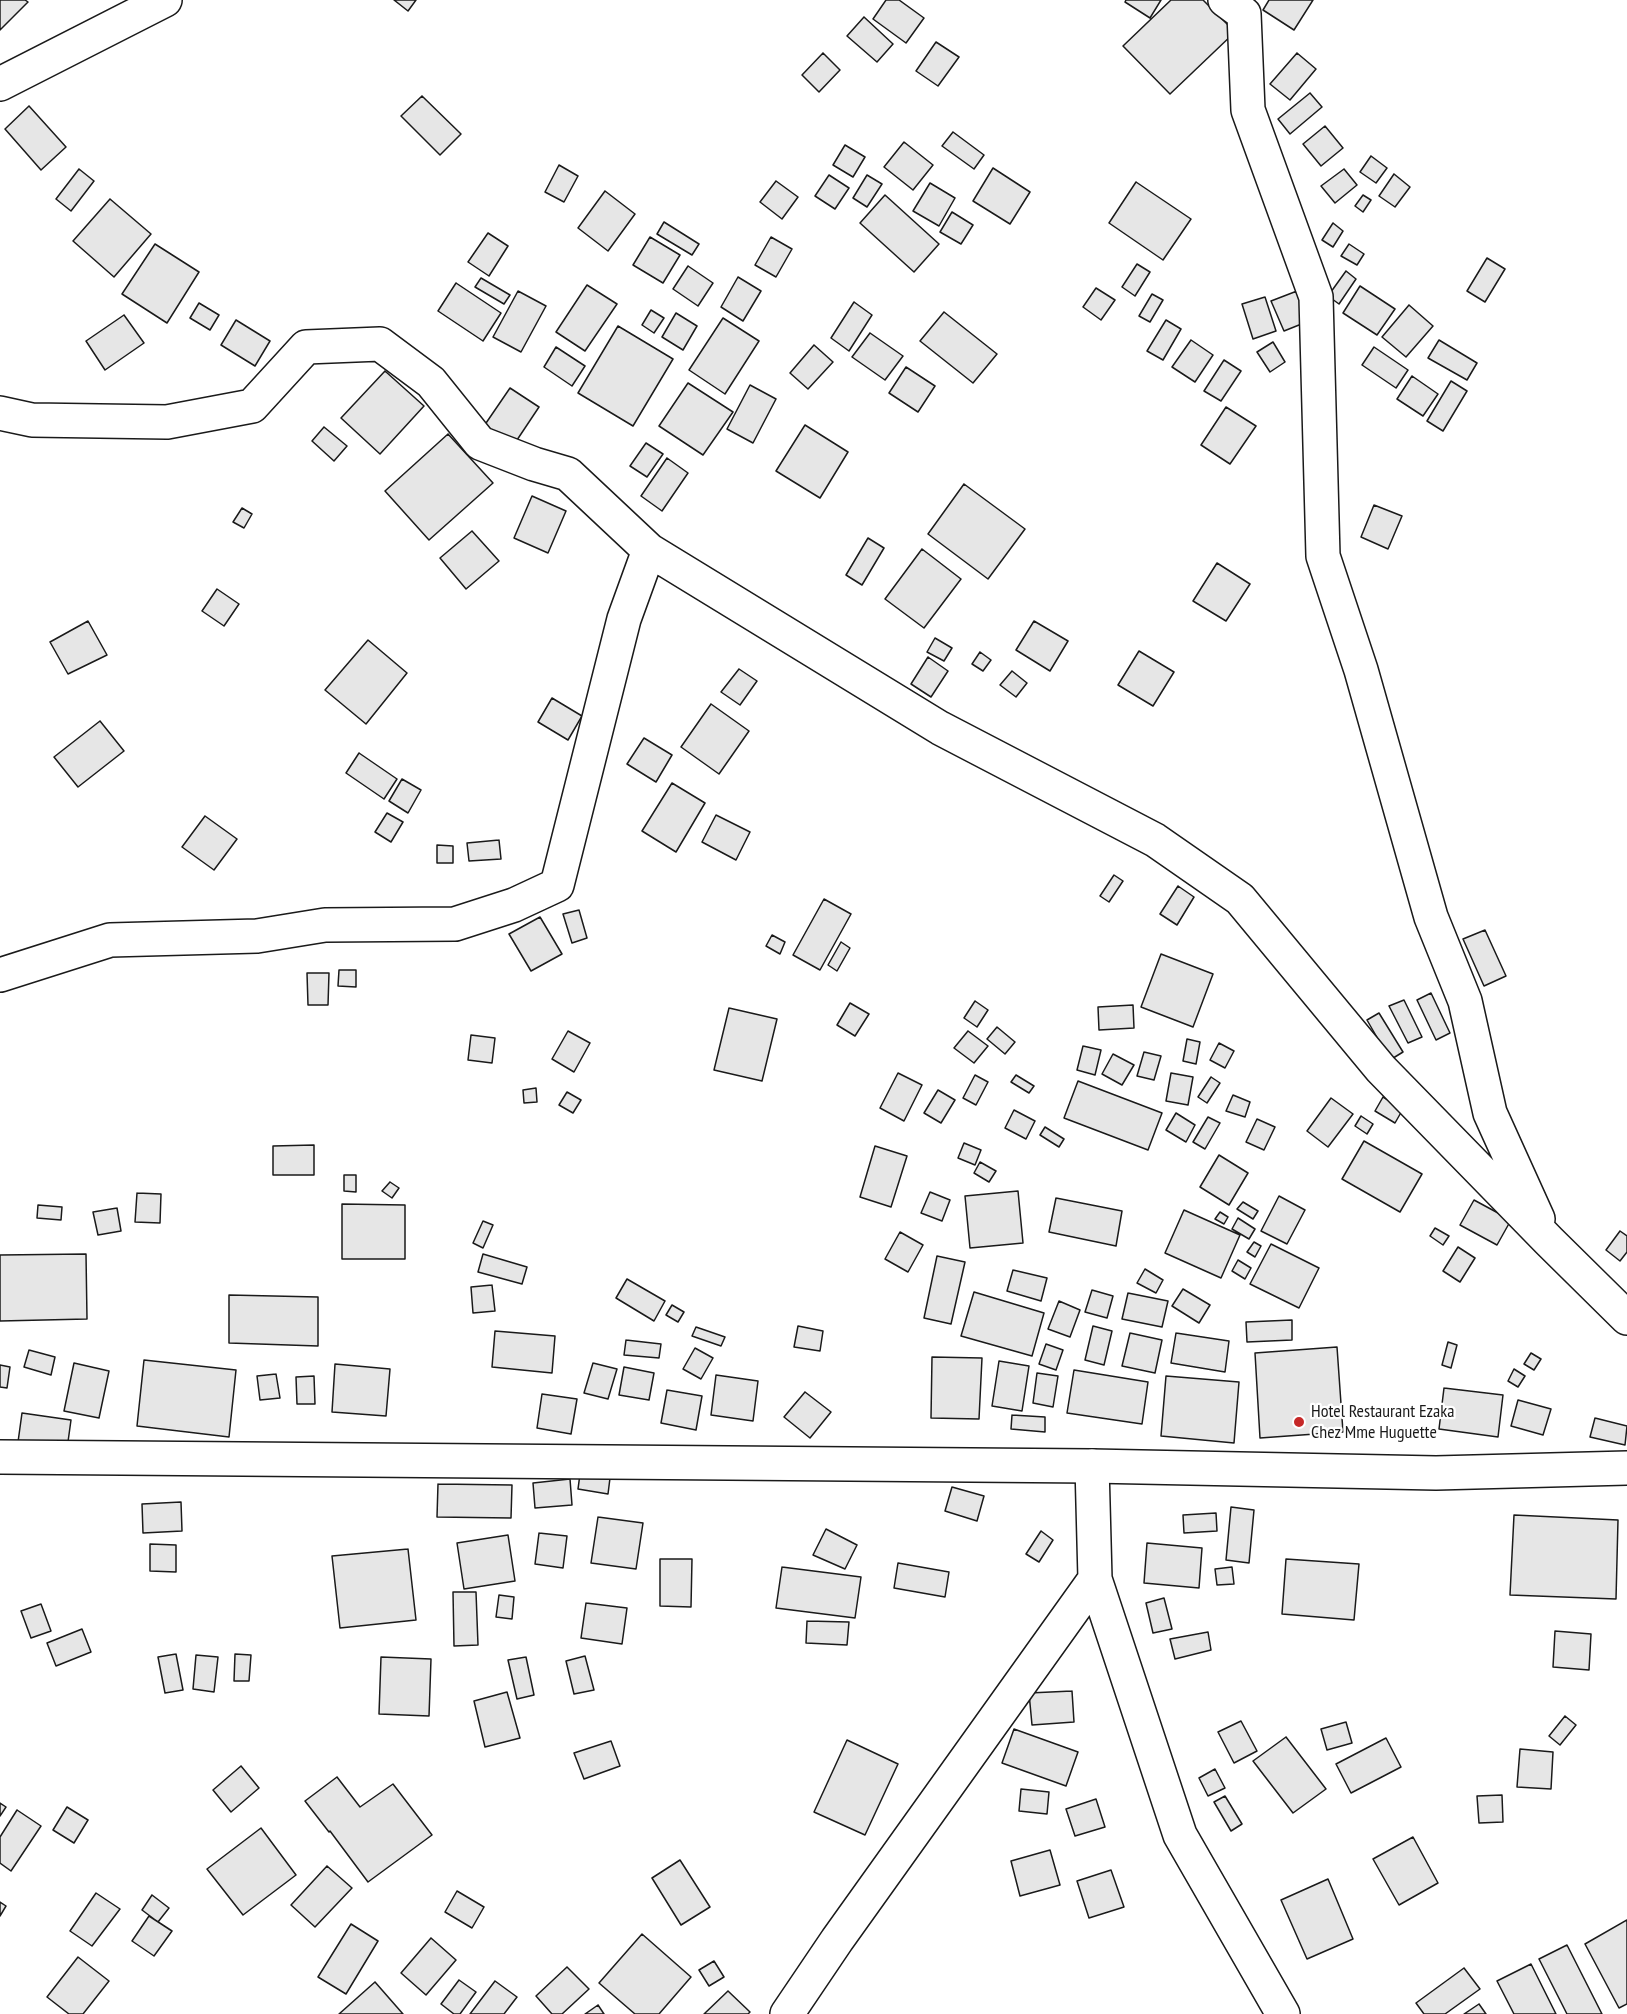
<!DOCTYPE html>
<html>
<head>
<meta charset="utf-8">
<style>
	body { margin:0 }
	canvas { display:block; background:#fff }
</style>
</head>
<body>
<canvas width="1627" height="2014"></canvas>
<script>
const context = document.querySelector('canvas').getContext('2d');
context.lineJoin = 'round';
function fillPath(path, color) { context.fillStyle = color; context.fill(path, 'evenodd'); }
const shape = rows => new Path2D(rows.map(r => 'M' + r).join(''));
function trace(path, color, width, dash) { context.strokeStyle = color; context.lineWidth = width; context.lineCap = dash ? 'butt' : 'round'; context.setLineDash(dash || []); context.stroke(path); }
function drawText(font, color, halo, rows, align = 'center') {
  context.font = font + ' "PT Sans Narrow",sans-serif'; context.lineWidth = 4.5; context.setLineDash([]); context.textBaseline = 'middle'; context.strokeStyle = halo; context.fillStyle = color; for (const [text, x, y, turn = 0] of rows) {
    context.save(); context.translate(x, y); context.rotate((+turn || 0) * Math.PI / 180); context.textAlign = isNaN(turn) ? turn : align; if (halo) context.strokeText(text, 0, 0); context.fillText(text, 0, 0); context.restore();
  }
}
const building = shape([
	[0,0,25,0,28,2,0,30,0,0],
	[394,0,416,0,408,11,394,0],
	[886,0,899,0,924,18,906,43,873,19,886,0],
	[1126,0,1161,0,1150,18,1125,2,1126,0],
	[1171,0,1203,0,1235,32,1170,94,1123,46,1171,0],
	[1269,0,1313,0,1294,30,1263,10,1269,0],
	[864,17,893,44,877,62,847,36,864,17],
	[936,42,959,57,938,86,916,71,936,42],
	[823,53,840,70,819,92,802,75,823,53],
	[1297,53,1316,69,1290,100,1270,84,1297,53],
	[1310,93,1322,107,1290,134,1278,119,1310,93],
	[422,96,461,134,440,155,401,116,422,96],
	[29,106,66,147,41,170,5,129,29,106],
	[1325,126,1343,148,1321,166,1303,144,1325,126],
	[953,132,984,155,974,169,942,146,953,132],
	[904,142,933,165,913,190,884,167,904,142],
	[845,145,865,157,853,177,833,165,845,145],
	[1371,156,1387,168,1376,183,1360,172,1371,156],
	[559,165,578,176,564,202,545,192,559,165],
	[993,168,1030,192,1010,224,973,201,993,168],
	[79,169,94,181,71,211,56,199,79,169],
	[1344,169,1357,185,1335,203,1321,186,1344,169],
	[1394,174,1410,187,1395,207,1379,196,1394,174],
	[829,175,849,188,835,209,815,196,829,175],
	[867,175,882,184,867,207,853,198,867,175],
	[776,181,798,197,782,219,760,202,776,181],
	[1136,182,1191,219,1163,260,1109,223,1136,182],
	[930,183,955,198,939,226,913,211,930,183],
	[605,191,635,214,608,251,578,228,605,191],
	[885,195,939,244,914,272,860,223,885,195],
	[1363,195,1371,200,1363,212,1355,206,1363,195],
	[110,199,151,234,114,277,73,241,110,199],
	[952,212,973,225,961,244,940,232,952,212],
	[664,222,699,244,692,255,657,234,664,222],
	[1333,223,1343,231,1333,247,1322,240,1333,223],
	[488,233,508,246,489,276,468,262,488,233],
	[650,237,680,255,663,283,633,265,650,237],
	[771,237,792,249,776,277,755,265,771,237],
	[155,244,199,272,167,323,122,294,155,244],
	[1349,244,1364,254,1357,265,1341,256,1349,244],
	[1487,258,1505,269,1485,302,1467,291,1487,258],
	[1137,264,1150,272,1135,296,1122,287,1137,264],
	[688,266,713,283,698,306,673,289,688,266],
	[1346,271,1356,279,1339,304,1328,296,1346,271],
	[738,277,761,291,743,321,721,307,738,277],
	[481,278,510,295,504,304,475,287,481,278],
	[456,283,501,313,483,341,438,311,456,283],
	[587,285,617,304,585,351,556,332,587,285],
	[1360,286,1395,309,1377,335,1343,313,1360,286],
	[1096,288,1115,300,1101,320,1083,307,1096,288],
	[518,291,546,306,521,352,493,337,518,291],
	[1297,291,1309,321,1284,331,1271,301,1297,291],
	[1152,294,1163,300,1150,322,1139,316,1152,294],
	[1265,297,1276,331,1253,339,1242,304,1265,297],
	[854,302,872,315,849,351,831,338,854,302],
	[199,303,219,315,210,330,190,318,199,303],
	[1409,305,1433,326,1406,357,1382,337,1409,305],
	[651,310,664,318,654,333,642,325,651,310],
	[944,312,997,354,973,383,920,341,944,312],
	[676,313,697,326,683,350,662,337,676,313],
	[124,315,144,343,105,370,86,341,124,315],
	[723,318,759,341,725,394,689,370,723,318],
	[236,320,270,341,255,366,221,345,236,320],
	[1166,320,1181,329,1163,360,1147,351,1166,320],
	[618,326,673,359,633,426,578,393,618,326],
	[870,333,903,356,885,380,852,357,870,333],
	[1191,340,1213,355,1195,382,1172,367,1191,340],
	[1439,340,1477,363,1467,380,1428,358,1439,340],
	[1273,342,1285,362,1270,372,1257,352,1273,342],
	[814,345,833,362,808,389,790,373,814,345],
	[556,347,585,366,572,386,544,367,556,347],
	[1374,347,1408,370,1396,388,1362,365,1374,347],
	[1224,360,1241,371,1221,401,1204,391,1224,360],
	[906,367,935,386,918,412,889,393,906,367],
	[385,371,424,406,380,454,341,418,385,371],
	[1412,376,1438,394,1423,416,1397,399,1412,376],
	[1451,381,1467,391,1443,431,1427,421,1451,381],
	[688,383,733,412,703,455,659,426,688,383],
	[750,385,776,399,753,443,727,429,750,385],
	[510,388,539,407,513,446,484,426,510,388],
	[1226,407,1256,426,1230,464,1201,445,1226,407],
	[805,425,848,452,820,498,776,471,805,425],
	[324,427,347,446,334,461,312,441,324,427],
	[448,434,493,483,429,540,385,491,448,434],
	[646,443,663,454,647,477,630,466,646,443],
	[667,458,688,473,662,511,641,496,667,458],
	[964,484,1025,529,988,579,928,534,964,484],
	[532,496,566,511,548,553,514,538,532,496],
	[1374,505,1402,516,1388,549,1361,537,1374,505],
	[242,508,252,514,244,528,233,522,242,508],
	[472,531,499,561,466,589,440,558,472,531],
	[868,538,884,548,862,585,846,575,868,538],
	[922,549,961,579,924,628,885,599,922,549],
	[1217,563,1250,584,1226,621,1193,601,1217,563],
	[217,589,239,604,224,626,202,611,217,589],
	[88,621,107,655,68,674,50,642,88,621],
	[1034,621,1068,641,1050,671,1016,650,1034,621],
	[935,638,952,648,944,661,927,652,935,638],
	[368,640,407,673,366,724,325,690,368,640],
	[1139,651,1174,672,1153,706,1118,685,1139,651],
	[980,652,991,660,983,671,972,664,980,652],
	[928,657,948,671,931,697,911,684,928,657],
	[739,669,757,681,740,705,721,692,739,669],
	[1012,671,1027,683,1016,697,1000,685,1012,671],
	[552,698,582,716,568,740,538,722,552,698],
	[711,704,749,731,719,774,681,747,711,704],
	[100,721,124,751,78,787,54,757,100,721],
	[644,738,672,755,656,782,627,764,644,738],
	[359,753,397,779,384,799,346,773,359,753],
	[402,779,421,790,408,813,389,801,402,779],
	[672,783,705,803,676,852,642,831,672,783],
	[387,813,403,822,391,842,375,832,387,813],
	[716,815,750,832,736,860,702,842,716,815],
	[205,816,237,839,214,870,182,847,205,816],
	[499,840,501,859,469,861,467,843,499,840],
	[437,845,453,846,453,863,437,863,437,845],
	[1114,875,1123,881,1109,902,1100,896,1114,875],
	[1178,886,1194,897,1177,925,1160,914,1178,886],
	[824,899,851,914,820,970,793,955,824,899],
	[579,910,587,938,572,943,563,914,579,910],
	[540,917,562,954,531,971,509,934,540,917],
	[1485,930,1506,976,1484,986,1463,939,1485,930],
	[772,935,785,942,780,954,766,946,772,935],
	[841,942,850,948,837,971,828,965,841,942],
	[1161,954,1213,974,1193,1027,1141,1007,1161,954],
	[339,970,356,970,356,987,338,986,339,970],
	[307,973,329,973,328,1005,308,1005,307,973],
	[1431,993,1450,1033,1436,1040,1417,1000,1431,993],
	[1404,1000,1422,1037,1408,1043,1389,1006,1404,1000],
	[975,1001,988,1010,977,1027,964,1018,975,1001],
	[850,1003,869,1014,855,1036,837,1025,850,1003],
	[1133,1005,1134,1028,1099,1030,1098,1007,1133,1005],
	[729,1008,777,1019,762,1081,714,1070,729,1008],
	[1379,1013,1403,1052,1390,1060,1367,1020,1379,1013],
	[997,1027,1015,1042,1005,1054,987,1039,997,1027],
	[568,1031,590,1043,574,1072,552,1059,568,1031],
	[968,1031,988,1046,974,1063,954,1048,968,1031],
	[471,1035,495,1038,492,1063,468,1060,471,1035],
	[1187,1039,1200,1042,1196,1064,1183,1061,1187,1039],
	[1219,1043,1234,1051,1225,1068,1210,1060,1219,1043],
	[1083,1046,1101,1050,1095,1075,1077,1070,1083,1046],
	[1144,1052,1161,1056,1154,1080,1137,1076,1144,1052],
	[1113,1054,1134,1065,1122,1085,1102,1074,1113,1054],
	[898,1073,922,1085,904,1121,880,1108,898,1073],
	[1171,1073,1193,1077,1188,1105,1166,1101,1171,1073],
	[975,1075,988,1082,976,1105,963,1098,975,1075],
	[1016,1075,1034,1086,1029,1093,1011,1082,1016,1075],
	[1211,1077,1220,1083,1207,1103,1198,1097,1211,1077],
	[1078,1081,1162,1113,1148,1150,1064,1118,1078,1081],
	[536,1088,537,1102,524,1103,523,1090,536,1088],
	[938,1090,955,1100,941,1123,924,1113,938,1090],
	[567,1092,581,1100,573,1113,559,1105,567,1092],
	[1233,1095,1250,1102,1245,1117,1226,1111,1233,1095],
	[1383,1097,1403,1109,1395,1123,1375,1111,1383,1097],
	[1331,1098,1353,1114,1328,1147,1307,1131,1331,1098],
	[1014,1110,1035,1121,1026,1139,1005,1128,1014,1110],
	[1176,1113,1195,1125,1186,1142,1166,1130,1176,1113],
	[1361,1116,1373,1124,1367,1134,1355,1126,1361,1116],
	[1208,1117,1220,1123,1205,1149,1193,1142,1208,1117],
	[1257,1119,1275,1127,1264,1150,1246,1142,1257,1119],
	[1045,1127,1064,1139,1059,1147,1040,1135,1045,1127],
	[1364,1141,1422,1174,1400,1212,1342,1179,1364,1141],
	[964,1143,981,1150,975,1165,958,1158,964,1143],
	[314,1145,314,1175,273,1175,273,1146,314,1145],
	[875,1146,907,1156,891,1207,860,1197,875,1146],
	[1219,1155,1248,1173,1229,1205,1200,1187,1219,1155],
	[980,1162,996,1171,989,1182,974,1173,980,1162],
	[344,1175,356,1175,356,1192,344,1191,344,1175],
	[390,1182,399,1188,392,1198,382,1191,390,1182],
	[1018,1191,1023,1243,970,1248,965,1196,1018,1191],
	[930,1192,950,1200,942,1221,921,1213,930,1192],
	[137,1193,161,1194,160,1223,135,1222,137,1193],
	[1279,1196,1305,1210,1287,1244,1261,1231,1279,1196],
	[1056,1198,1122,1211,1116,1246,1049,1232,1056,1198],
	[1474,1200,1511,1220,1497,1245,1460,1225,1474,1200],
	[1243,1202,1258,1211,1253,1219,1237,1209,1243,1202],
	[342,1204,405,1205,405,1259,342,1259,342,1204],
	[38,1205,62,1207,61,1220,37,1218,38,1205],
	[117,1208,121,1231,98,1235,93,1212,117,1208],
	[1184,1210,1240,1235,1221,1278,1165,1253,1184,1210],
	[1220,1212,1228,1217,1224,1224,1215,1219,1220,1212],
	[1238,1218,1255,1229,1249,1239,1232,1229,1238,1218],
	[483,1221,493,1225,483,1248,473,1243,483,1221],
	[1435,1228,1449,1236,1443,1245,1430,1236,1435,1228],
	[1620,1231,1627,1236,1627,1252,1620,1261,1606,1250,1620,1231],
	[900,1232,923,1245,908,1272,885,1259,900,1232],
	[1254,1242,1261,1246,1255,1257,1247,1252,1254,1242],
	[1271,1244,1319,1268,1299,1308,1250,1284,1271,1244],
	[1458,1247,1475,1258,1460,1282,1443,1271,1458,1247],
	[86,1254,87,1319,0,1321,0,1255,86,1254],
	[483,1254,527,1267,522,1284,478,1272,483,1254],
	[937,1256,965,1262,951,1324,924,1318,937,1256],
	[1238,1260,1251,1268,1245,1279,1232,1271,1238,1260],
	[1145,1269,1163,1280,1156,1293,1137,1283,1145,1269],
	[1013,1270,1047,1278,1041,1301,1007,1291,1013,1270],
	[627,1279,665,1301,654,1321,616,1298,627,1279],
	[492,1285,495,1311,473,1313,471,1287,492,1285],
	[1183,1289,1210,1305,1199,1323,1172,1306,1183,1289],
	[1092,1290,1113,1296,1107,1318,1085,1312,1092,1290],
	[974,1292,1044,1313,1032,1356,961,1336,974,1292],
	[1128,1293,1168,1301,1162,1327,1122,1319,1128,1293],
	[229,1295,318,1297,318,1346,229,1343,229,1295],
	[1059,1301,1080,1310,1070,1337,1048,1329,1059,1301],
	[672,1305,684,1312,678,1322,666,1315,672,1305],
	[1292,1320,1292,1340,1247,1342,1246,1322,1292,1320],
	[798,1326,823,1331,820,1351,794,1347,798,1326],
	[1093,1326,1112,1331,1104,1365,1085,1360,1093,1326],
	[696,1327,725,1337,721,1346,692,1336,696,1327],
	[495,1331,555,1336,552,1373,492,1367,495,1331],
	[1130,1333,1162,1340,1155,1373,1122,1366,1130,1333],
	[1176,1333,1229,1341,1225,1372,1171,1363,1176,1333],
	[626,1340,661,1344,659,1358,624,1355,626,1340],
	[1448,1342,1457,1345,1451,1368,1442,1365,1448,1342],
	[1046,1344,1063,1350,1056,1370,1039,1364,1046,1344],
	[1337,1347,1343,1432,1260,1438,1255,1353,1337,1347],
	[695,1348,713,1358,701,1379,683,1369,695,1348],
	[29,1350,55,1357,51,1375,24,1367,29,1350],
	[1531,1353,1541,1359,1534,1370,1524,1364,1531,1353],
	[932,1357,982,1358,979,1419,931,1418,932,1357],
	[144,1360,236,1370,229,1437,137,1426,144,1360],
	[999,1361,1029,1366,1022,1411,992,1406,999,1361],
	[74,1363,109,1371,99,1418,64,1411,74,1363],
	[593,1363,617,1369,608,1399,584,1393,593,1363],
	[335,1364,390,1369,386,1416,332,1412,335,1364],
	[0,1365,10,1367,7,1388,0,1387,0,1365],
	[624,1367,654,1373,649,1400,619,1395,624,1367],
	[1514,1369,1525,1376,1518,1387,1508,1381,1514,1369],
	[1074,1370,1148,1382,1142,1424,1067,1413,1074,1370],
	[1037,1373,1058,1376,1053,1407,1033,1403,1037,1373],
	[276,1374,280,1398,260,1400,257,1376,276,1374],
	[716,1375,758,1381,753,1421,711,1415,716,1375],
	[314,1376,315,1404,297,1404,296,1377,314,1376],
	[1166,1376,1239,1382,1234,1443,1161,1436,1166,1376],
	[1444,1388,1503,1395,1498,1437,1439,1429,1444,1388],
	[667,1390,702,1396,696,1430,661,1423,667,1390],
	[805,1392,831,1412,810,1438,784,1417,805,1392],
	[542,1394,577,1399,571,1434,537,1428,542,1394],
	[1518,1400,1551,1409,1543,1435,1511,1426,1518,1400],
	[22,1413,71,1420,67,1449,18,1442,22,1413],
	[1012,1415,1045,1417,1045,1432,1011,1429,1012,1415],
	[1595,1418,1627,1426,1625,1445,1590,1437,1595,1418],
	[580,1474,610,1478,608,1494,578,1489,580,1474],
	[570,1479,572,1505,535,1508,533,1483,570,1479],
	[438,1484,512,1485,511,1518,437,1517,438,1484],
	[952,1487,984,1496,977,1521,945,1511,952,1487],
	[181,1502,182,1531,143,1533,142,1504,181,1502],
	[1231,1507,1254,1510,1249,1563,1226,1560,1231,1507],
	[1216,1513,1217,1531,1184,1533,1183,1515,1216,1513],
	[1514,1515,1618,1520,1616,1599,1510,1595,1514,1515],
	[598,1517,643,1523,636,1569,591,1563,598,1517],
	[826,1529,857,1545,845,1569,813,1555,826,1529],
	[1041,1531,1053,1540,1039,1562,1026,1554,1041,1531],
	[539,1533,567,1536,563,1568,535,1564,539,1533],
	[508,1535,515,1581,464,1589,457,1543,508,1535],
	[1147,1543,1202,1548,1199,1588,1144,1583,1147,1543],
	[150,1544,176,1545,176,1572,150,1571,150,1544],
	[408,1549,416,1620,340,1628,332,1556,408,1549],
	[660,1559,692,1559,691,1607,660,1606,660,1559],
	[1286,1559,1359,1564,1354,1620,1282,1614,1286,1559],
	[898,1563,949,1572,945,1597,894,1588,898,1563],
	[782,1567,861,1577,855,1618,776,1608,782,1567],
	[1232,1567,1234,1584,1217,1585,1215,1569,1232,1567],
	[453,1592,476,1592,478,1645,454,1646,453,1592],
	[499,1595,514,1597,512,1619,496,1617,499,1595],
	[1164,1598,1172,1629,1153,1633,1146,1603,1164,1598],
	[586,1603,627,1608,622,1644,581,1638,586,1603],
	[41,1604,51,1631,31,1638,21,1611,41,1604],
	[807,1621,849,1622,847,1645,806,1643,807,1621],
	[82,1629,91,1652,56,1666,47,1643,82,1629],
	[1555,1631,1591,1634,1589,1670,1553,1667,1555,1631],
	[1208,1632,1211,1650,1175,1659,1170,1639,1208,1632],
	[176,1654,183,1690,165,1693,158,1657,176,1654],
	[235,1654,251,1655,249,1681,234,1681,235,1654],
	[196,1655,218,1657,214,1692,193,1689,196,1655],
	[585,1656,594,1690,574,1694,566,1661,585,1656],
	[381,1657,431,1659,429,1716,379,1714,381,1657],
	[526,1657,534,1695,517,1699,508,1660,526,1657],
	[1072,1691,1074,1722,1032,1725,1029,1693,1072,1691],
	[507,1692,520,1738,485,1747,474,1701,507,1692],
	[1565,1716,1576,1725,1560,1745,1549,1736,1565,1716],
	[1241,1721,1257,1751,1234,1763,1218,1732,1241,1721],
	[1346,1722,1352,1743,1327,1750,1321,1729,1346,1722],
	[1014,1729,1078,1752,1066,1786,1002,1763,1014,1729],
	[1286,1737,1326,1789,1293,1813,1253,1761,1286,1737],
	[1386,1738,1401,1767,1351,1793,1336,1764,1386,1738],
	[847,1740,898,1764,865,1835,814,1812,847,1740],
	[611,1741,620,1766,584,1779,574,1753,611,1741],
	[1520,1749,1553,1752,1551,1789,1517,1787,1520,1749],
	[241,1766,259,1788,231,1812,213,1790,241,1766],
	[1215,1769,1225,1788,1208,1796,1199,1778,1215,1769],
	[337,1777,360,1807,393,1784,432,1835,368,1882,330,1831,329,1832,305,1801,337,1777],
	[1021,1789,1049,1792,1047,1814,1019,1811,1021,1789],
	[1502,1795,1503,1822,1479,1823,1477,1796,1502,1795],
	[1225,1796,1242,1824,1231,1831,1214,1802,1225,1796],
	[1096,1799,1105,1827,1075,1836,1066,1809,1096,1799],
	[0,1803,6,1807,0,1816,0,1803],
	[67,1807,88,1820,74,1843,53,1830,67,1807],
	[17,1810,41,1826,11,1871,0,1863,0,1837,17,1810],
	[261,1828,296,1875,243,1915,207,1869,261,1828],
	[1413,1837,1438,1883,1399,1905,1373,1859,1413,1837],
	[1050,1850,1060,1885,1020,1896,1011,1861,1050,1850],
	[680,1860,710,1907,681,1925,652,1878,680,1860],
	[327,1866,352,1888,315,1927,291,1905,327,1866],
	[1111,1870,1124,1907,1089,1918,1077,1881,1111,1870],
	[1328,1879,1353,1939,1307,1959,1281,1900,1328,1879],
	[457,1891,484,1907,472,1928,445,1912,457,1891],
	[96,1893,120,1909,92,1946,70,1931,96,1893],
	[152,1895,169,1908,158,1922,142,1910,152,1895],
	[0,1902,6,1906,0,1916,0,1902],
	[149,1916,172,1931,154,1956,132,1941,149,1916],
	[1627,1920,1627,2004,1619,2008,1585,1944,1627,1920],
	[351,1924,378,1941,346,1994,318,1977,351,1924],
	[642,1934,691,1977,659,2014,635,2014,599,1983,642,1934],
	[431,1938,456,1960,426,1995,401,1973,431,1938],
	[1567,1945,1602,2014,1567,2014,1539,1959,1567,1945],
	[78,1957,109,1981,83,2014,69,2014,47,1997,78,1957],
	[714,1961,724,1977,709,1986,699,1970,714,1961],
	[1531,1964,1556,2014,1514,2014,1497,1981,1531,1964],
	[567,1967,589,1989,562,2014,552,2014,536,1996,567,1967],
	[1464,1968,1480,1989,1445,2014,1424,2014,1416,2003,1464,1968],
	[459,1980,476,1992,460,2014,454,2014,441,2004,459,1980],
	[495,1981,517,1997,504,2014,470,2014,495,1981],
	[375,1982,403,2014,339,2014,375,1982],
	[728,1991,750,2012,748,2014,704,2014,728,1991],
	[1479,2004,1486,2014,1464,2014,1479,2004],
	[598,2005,604,2014,585,2014,598,2005]
]);
const minor = shape([
	[1225,0,1244,14,1248,110,1316,297,1323,556,1361,670,1431,917,1465,1001,1490,1113,1538,1219],
	[0,84,165,0],
	[0,413,32,420,167,422,252,406,306,347,380,344,431,382,480,443,534,464,568,474,649,550,940,728,1155,840,1240,899,1381,1069,1549,1241,1627,1318],
	[0,975,110,940,257,936,325,925,455,924,514,905,557,885,624,619,649,550],
	[1092,1466,1095,1579,1180,1835,1283,2014],
	[787,2014,837,1940,1095,1579]
]);
const tertiary = shape([
	[0,1457,1092,1466,1436,1473,1627,1468]
]);
const markers = [
	[1299,1422,6,"#c62828"]
];
const poiNames = [
	["Hotel Restaurant Ezaka",1311,1412],
	["Chez Mme Huguette",1311,1433]
];
fillPath(building, '#e6e6e6');
trace(building, '#1a1a1a', 1.5);
trace(minor, '#1a1a1a', 36);
trace(tertiary, '#1a1a1a', 36);
trace(minor, '#fff', 33);
trace(tertiary, '#fff', 33);
for (const [x, y, r, color] of markers) { const dot = new Path2D(); dot.arc(x, y, r, 0, 2 * Math.PI); context.fillStyle = color; context.fill(dot); trace(dot, '#fff', 2); }
drawText('18px', '#1a1a1a', '#fff', poiNames, 'left');
</script>
</body>
</html>
